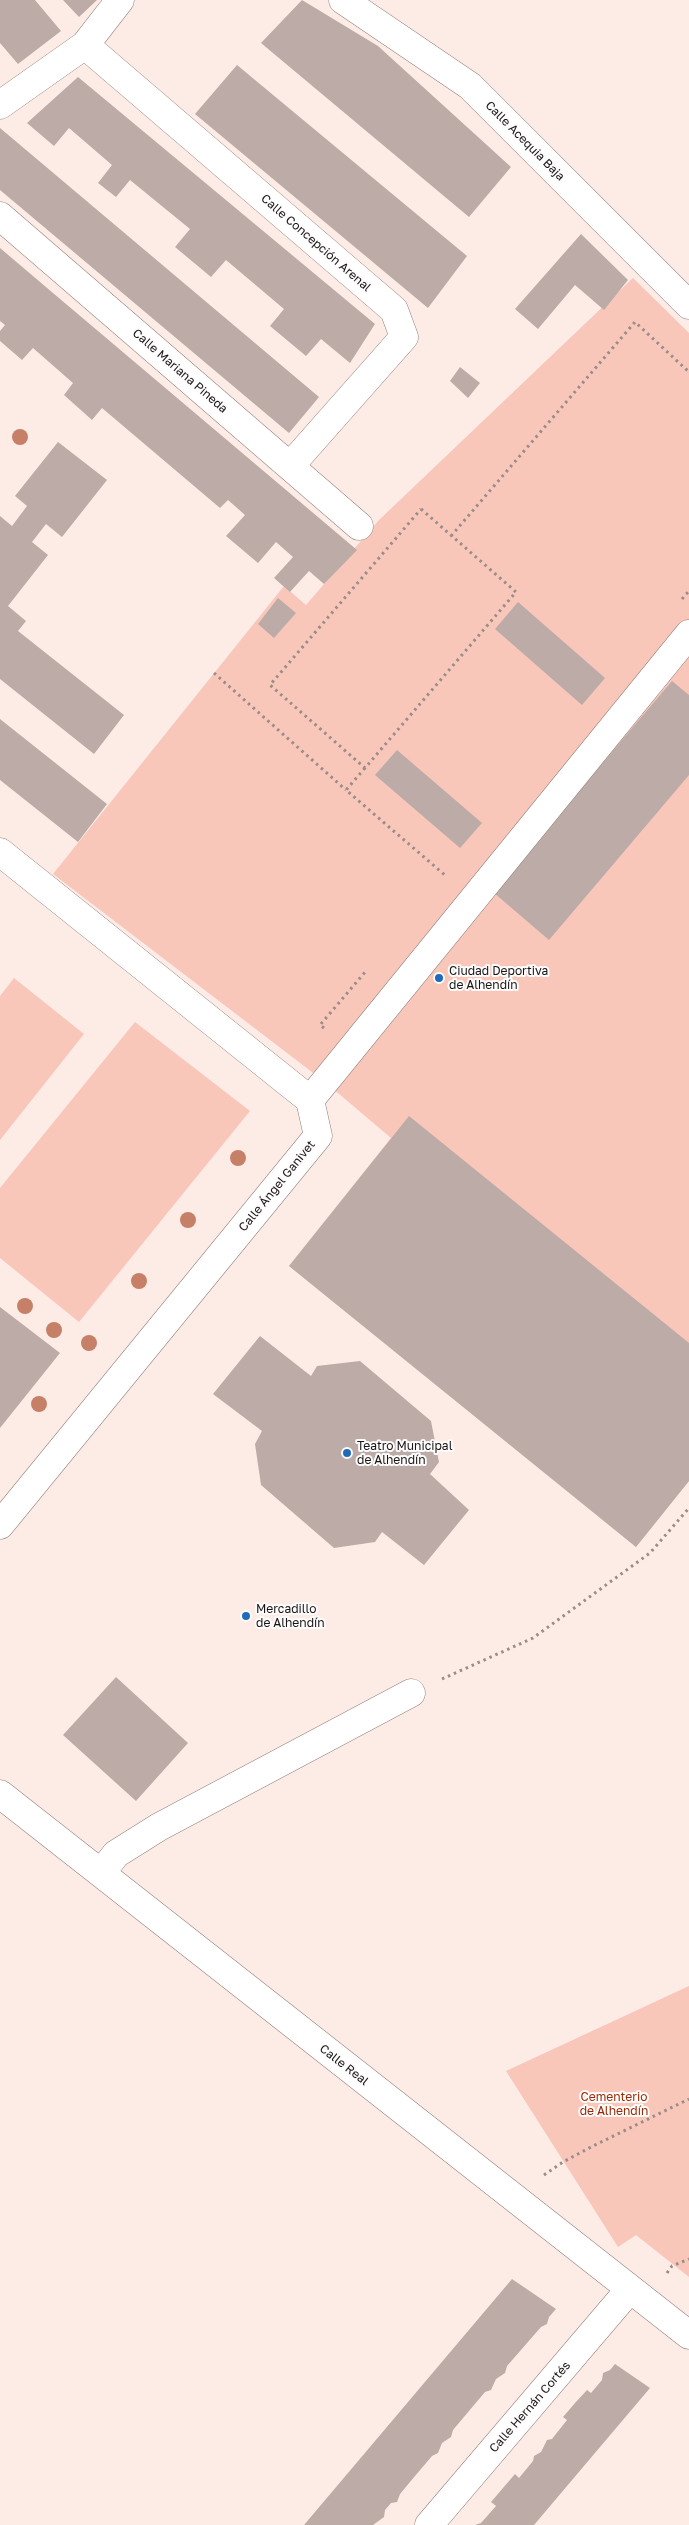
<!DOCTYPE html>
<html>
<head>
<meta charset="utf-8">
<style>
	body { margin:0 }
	canvas { display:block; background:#fdebe6 }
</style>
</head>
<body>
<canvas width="689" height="2525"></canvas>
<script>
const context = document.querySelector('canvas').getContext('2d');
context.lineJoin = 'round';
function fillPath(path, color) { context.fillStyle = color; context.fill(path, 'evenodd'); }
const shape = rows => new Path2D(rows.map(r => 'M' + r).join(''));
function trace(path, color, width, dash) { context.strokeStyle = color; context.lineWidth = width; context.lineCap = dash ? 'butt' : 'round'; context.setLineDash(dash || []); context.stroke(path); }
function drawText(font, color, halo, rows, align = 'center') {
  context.font = font + ' "Golos Text",sans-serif'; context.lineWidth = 4; context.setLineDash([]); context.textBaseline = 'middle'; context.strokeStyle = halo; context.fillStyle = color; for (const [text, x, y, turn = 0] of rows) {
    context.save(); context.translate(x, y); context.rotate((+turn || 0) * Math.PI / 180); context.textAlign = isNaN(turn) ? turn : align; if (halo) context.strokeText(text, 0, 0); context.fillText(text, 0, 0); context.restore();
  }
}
const green = shape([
	[633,278,689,333,689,1481,636,1547,289,1266,391,1138,325,1082,53,874,284,586,306,605,379,520],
	[14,978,84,1034,0,1140,0,996],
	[135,1022,250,1111,79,1322,0,1258,0,1188],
	[689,1986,689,2277,636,2235,618,2247,506,2071]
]);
const building = shape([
	[0,0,35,0,61,31,18,64,0,43],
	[63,0,97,0,79,17],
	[302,0,378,46,511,167,469,217,261,43],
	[237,65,467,256,428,308,195,114],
	[78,77,375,324,350,363,321,339,306,356,270,326,284,309,226,260,211,277,175,247,190,229,130,180,116,197,98,183,112,165,69,128,54,146,27,123],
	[0,128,319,397,289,433,0,190],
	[581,234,628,280,604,310,575,285,538,329,515,309],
	[0,248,53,293,357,550,324,584,309,571,290,592,274,578,293,557,276,542,258,563,226,536,245,515,228,500,220,508,102,408,92,420,64,395,73,383,33,348,22,360,0,341,0,331,5,325,0,321],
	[460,367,480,383,468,398,450,381],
	[58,442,107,480,62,537,46,524,32,542,48,555,8,606,26,621,18,631,124,715,94,754,0,679,0,516,12,526,27,506,15,496],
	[278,598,296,613,274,638,258,624],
	[518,602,605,678,582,705,495,629],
	[672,681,689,695,689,775,549,940,493,892],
	[0,719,107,804,78,842,0,780],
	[397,750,482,823,460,848,375,775],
	[409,1116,689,1343,689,1481,636,1547,289,1266],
	[0,1307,60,1353,0,1428],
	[260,1336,311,1376,317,1366,360,1361,431,1421,439,1462,430,1474,469,1510,424,1565,382,1532,375,1542,334,1548,261,1485,255,1444,262,1431,213,1394],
	[116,1677,188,1743,136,1801,63,1735],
	[512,2279,556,2309,549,2317,547,2324,541,2327,507,2366,505,2373,496,2379,491,2390,485,2392,453,2430,451,2437,442,2443,438,2453,432,2456,415,2476,400,2494,397,2502,391,2503,385,2510,384,2517,373,2525,304,2525],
	[615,2364,650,2388,534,2525,475,2525,481,2523,496,2506,491,2502,515,2474,519,2478,533,2461,534,2456,541,2452,547,2440,552,2439,567,2420,563,2417,575,2403,587,2390,591,2393,602,2380,603,2373,610,2370]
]);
const path = shape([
	[421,509,516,592,365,768,270,685,421,509],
	[451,536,635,322,689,372],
	[682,599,689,591],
	[214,673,346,790],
	[365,768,346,790,446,876],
	[324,1028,320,1025,366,971],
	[442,1679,533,1638,650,1553,689,1508],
	[544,2175,563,2162,591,2147,689,2099],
	[667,2273,672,2266,689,2259]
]);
const minor = shape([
	[343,0,470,86,689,305],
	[85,45,394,310,404,337,290,466],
	[0,105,85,45,120,0],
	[0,216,359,526],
	[0,852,310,1100,318,1136,0,1525],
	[310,1100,689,634],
	[0,1794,689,2335],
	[101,1873,116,1854,159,1827,411,1693],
	[429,2525,630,2289]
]);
const trees = [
	[20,437],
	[238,1158],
	[188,1220],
	[139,1281],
	[25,1306],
	[54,1330],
	[89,1343],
	[39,1404]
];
const markers = [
	[439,978,5,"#216aba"],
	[347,1453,5,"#216aba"],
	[246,1616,5,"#216aba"]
];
const streetNames = [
	["Calle Acequia Baja",525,141,45],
	["Calle Concepción Arenal",316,243,41],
	["Calle Mariana Pineda",180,371,41],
	["Calle Ángel Ganivet",277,1186,-51],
	["Calle Real",344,2065,38],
	["Calle Hernán Cortés",530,2407,-49]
];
const poiNames = [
	["Ciudad Deportiva",449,971],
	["de Alhendín",449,985],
	["Teatro Municipal",357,1446],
	["de Alhendín",357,1460],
	["Mercadillo",256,1609],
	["de Alhendín",256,1623]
];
const parkNames = [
	["Cementerio",614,2097],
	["de Alhendín",614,2111]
];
fillPath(green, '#f8c7b9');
fillPath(building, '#bcaba7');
trace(minor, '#93837e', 29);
trace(path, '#998c89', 3, [2.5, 4]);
trace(minor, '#fff', 28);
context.fillStyle = '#c78068';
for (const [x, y] of trees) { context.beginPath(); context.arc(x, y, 8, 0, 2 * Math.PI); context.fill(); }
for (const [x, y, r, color] of markers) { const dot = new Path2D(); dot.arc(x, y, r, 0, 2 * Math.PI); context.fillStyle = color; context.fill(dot); trace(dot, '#fcfcfc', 2); }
drawText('12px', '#1a1413', '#fcfcfc', streetNames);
drawText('12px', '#1a1413', '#fcfcfc', poiNames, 'left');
drawText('12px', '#9a2800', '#fcfcfc', parkNames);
</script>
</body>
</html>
